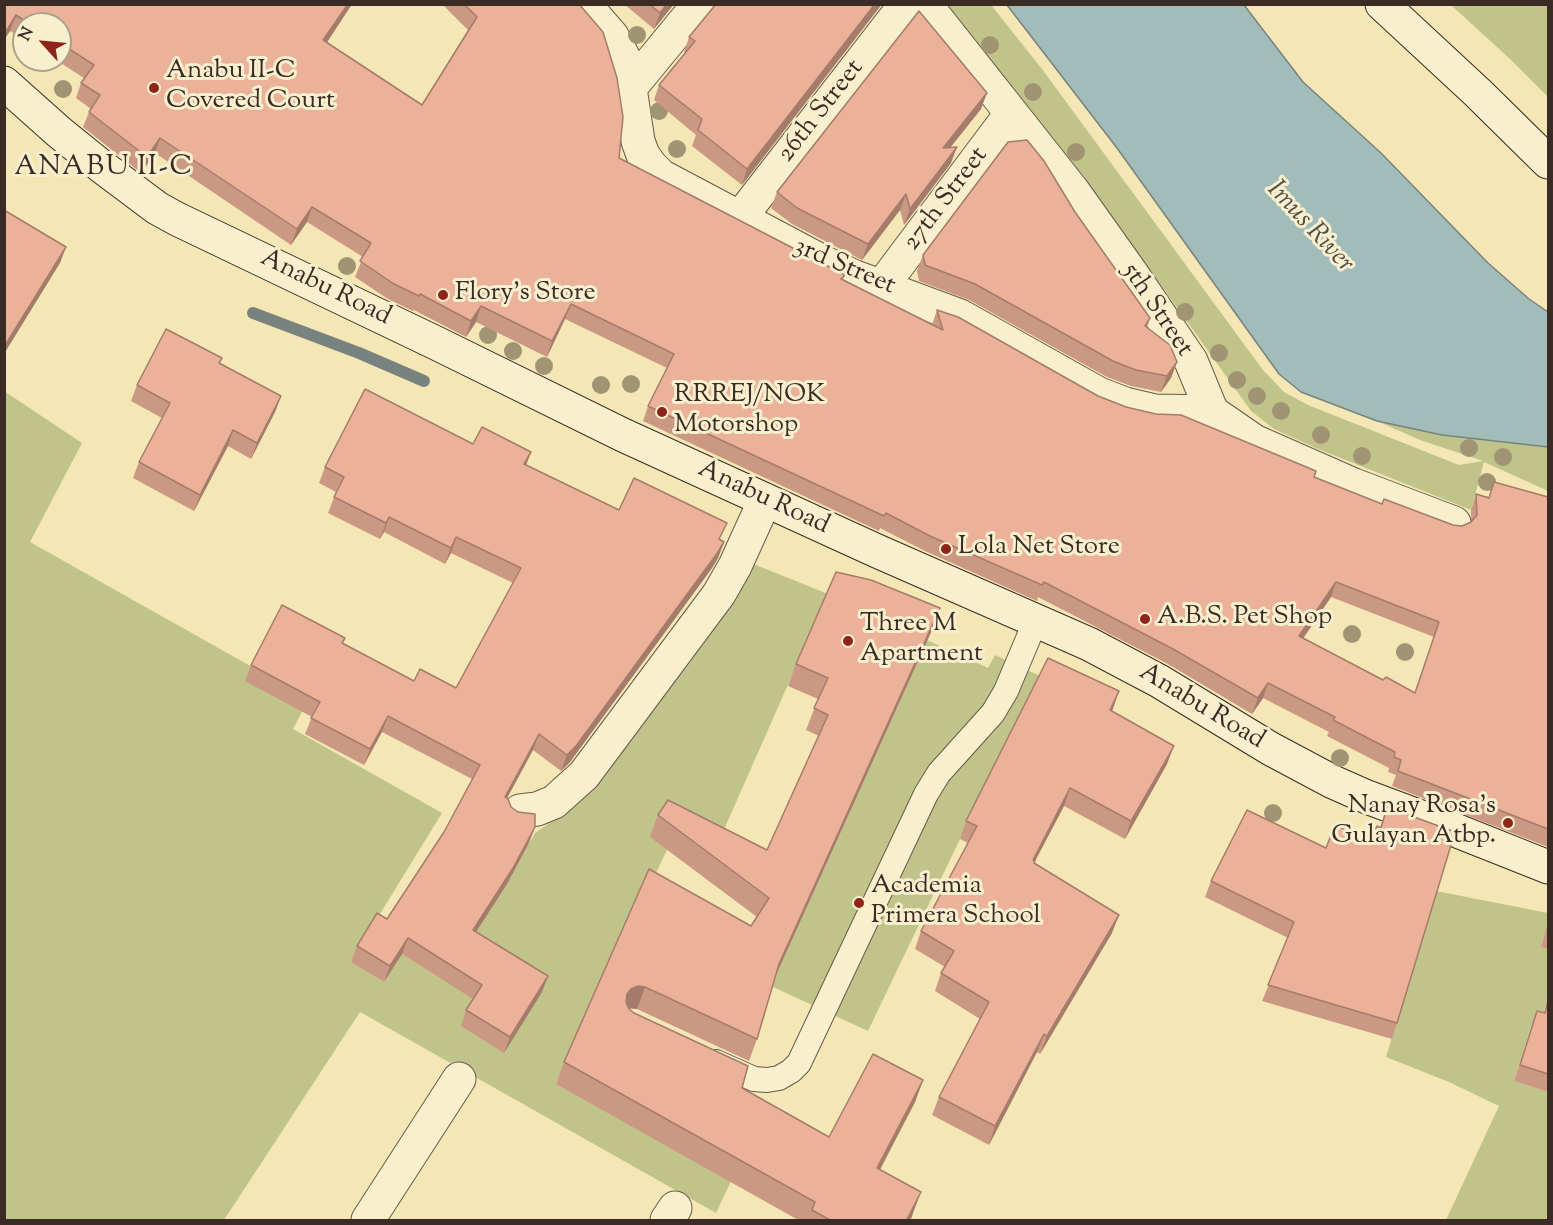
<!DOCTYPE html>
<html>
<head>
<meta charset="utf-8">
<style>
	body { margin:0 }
	#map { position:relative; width:1553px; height:1225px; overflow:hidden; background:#f4e7b5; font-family:"Sorts Mill Goudy",serif }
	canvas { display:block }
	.frame { position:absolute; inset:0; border:6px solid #3a2b24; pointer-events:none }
	.north { position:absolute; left:12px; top:12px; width:60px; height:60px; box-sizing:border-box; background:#f8efcf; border:2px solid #aca18b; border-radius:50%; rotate:297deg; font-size:16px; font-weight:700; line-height:24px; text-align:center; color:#3a2b24 }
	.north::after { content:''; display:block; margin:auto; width:21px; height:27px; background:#8f2418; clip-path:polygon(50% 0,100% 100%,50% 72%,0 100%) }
</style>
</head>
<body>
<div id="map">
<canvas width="1553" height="1225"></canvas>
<div class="frame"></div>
<div class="north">N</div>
</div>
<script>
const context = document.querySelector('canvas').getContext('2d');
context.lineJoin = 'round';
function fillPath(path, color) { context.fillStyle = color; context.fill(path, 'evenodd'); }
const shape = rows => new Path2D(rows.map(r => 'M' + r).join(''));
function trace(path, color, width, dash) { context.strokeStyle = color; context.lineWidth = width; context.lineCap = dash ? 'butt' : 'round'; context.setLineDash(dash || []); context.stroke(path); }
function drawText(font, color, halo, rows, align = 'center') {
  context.font = font + ' "Sorts Mill Goudy",serif'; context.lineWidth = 6; context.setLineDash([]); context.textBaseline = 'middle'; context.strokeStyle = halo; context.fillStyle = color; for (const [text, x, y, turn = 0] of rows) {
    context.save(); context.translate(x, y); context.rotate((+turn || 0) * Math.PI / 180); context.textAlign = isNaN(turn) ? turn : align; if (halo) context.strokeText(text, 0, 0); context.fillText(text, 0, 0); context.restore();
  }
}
const green = shape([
	[945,5,991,5,1042,69,1263,370,1284,392,1308,405,1459,465,1483,461,1420,440,1377,421,1442,435,1548,447,1548,491,1484,462,1471,510,1318,449,1274,429,1251,411,1118,225],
	[1451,5,1548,5,1548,97,1510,59],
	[4,391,82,443,30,542,309,699,293,729,442,813,351,961,384,982,402,954,445,981,506,885,535,833,561,815,751,563,828,594,715,850,676,831,556,1083,731,1181,716,1213,360,1012,224,1220,5,1220],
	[927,640,988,668,995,655,1042,677,960,839,868,1031,771,986],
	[1436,891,1548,913,1548,922,1541,947,1548,949,1548,997,1539,1029,1531,1027,1514,1081,1548,1092,1548,1220,1446,1220,1499,1106,1449,1082,1386,1057]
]);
const water = shape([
	[1007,5,1244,5,1303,82,1381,153,1488,263,1529,299,1548,312,1548,447,1442,435,1377,421,1301,392,1279,374,1117,148,1007,5]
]);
const stream = shape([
	[253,313,359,353,424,381]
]);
const lane = shape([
	[716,1062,754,1079,767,1080,779,1078,791,1071,799,1063,926,794,939,773,993,713,1006,691,1036,620]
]);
const street = shape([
	[584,4,612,36,626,62,638,141,643,155,651,166,661,176,825,263,855,277,960,316,1099,394,1125,404,1155,411,1212,412],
	[925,4,1073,191,1132,274,1191,361,1212,412,1254,441,1354,485,1454,523],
	[630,88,699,4],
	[739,219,906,4],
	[882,286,1011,114],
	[520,811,537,809,554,802,584,775,719,594,735,566,765,500],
	[368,1220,459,1079],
	[667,1220,675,1208]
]);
const secondary = shape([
	[1382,4,1478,93,1548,162],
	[4,83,59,132,101,166,157,208,177,219,436,343,623,435,877,551,1089,644,1159,681,1271,749,1333,782,1367,797,1450,828,1548,867]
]);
const trees = [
	[637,35],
	[990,45],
	[63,89],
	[1033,92],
	[659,111],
	[677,149],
	[1076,152],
	[347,266],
	[1185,312],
	[488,335],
	[513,351],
	[1219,353],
	[544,366],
	[1237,380],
	[631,384],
	[601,385],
	[1257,396],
	[1281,411],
	[1321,435],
	[1469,448],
	[1362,456],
	[1503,457],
	[1487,482],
	[1352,634],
	[1405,652],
	[1340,758],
	[1273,813]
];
const wall = shape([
	[4,4,352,4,327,42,422,105,468,30,442,4,579,4,619,158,845,275,843,279,932,325,937,310,1098,396,1314,477,1382,504,1453,525,1462,526,1471,522,1471,510,1476,494,1489,497,1494,482,1548,497,1548,847,1392,786,1396,775,1388,772,1389,768,1327,736,1329,732,1263,698,1252,714,1168,664,1038,597,1037,601,925,551,880,528,879,531,643,421,648,406,667,368,565,319,547,357,476,322,466,337,414,310,413,311,388,299,355,277,363,257,307,222,291,245,155,153,141,173,83,127,89,112,91,109,76,98,81,83,84,78,56,60,60,60,60,24,24,24,24,39,10,31,4,40],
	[1331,597,1434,637,1415,693,1383,680,1303,638],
	[624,4,674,4,654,29],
	[716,4,882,4,742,185,692,146,696,135,654,100,659,85,685,53,684,52,689,37],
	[981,109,950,148,951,163,904,225,900,210,862,260,792,224,771,208,777,192],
	[1075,212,1150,318,1147,328,1177,362,1171,378,1161,392,1131,386,1107,377,969,300,919,281,917,271,923,255],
	[220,363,281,396,275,412,251,459,228,446,194,511,133,478,139,462,162,418,131,401,137,385],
	[473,444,531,452,526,465,619,510,721,540,724,542,718,558,712,568,570,762,561,771,533,750,507,798,529,843,507,884,476,932,542,992,504,1053,461,1026,466,1010,473,999,402,954,384,982,351,962,357,946,387,919,444,832,472,779,382,732,364,765,305,734,312,717,245,681,251,665,343,643,414,681,456,688,513,583,451,553,445,564,384,532,380,539,328,513,336,492,319,483,325,467],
	[932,630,775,977,757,1039,749,1061,637,1009,629,1009,742,1088,829,1137,923,1080,915,1102,880,1170,913,1214,910,1221,800,1221,556,1084,564,1062,649,869,751,926,757,917,650,837,658,815,767,850,819,736,806,730,818,699,788,686,796,664],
	[1112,711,1167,764,1125,839,1064,806,1034,863,1112,933,1040,1054,1037,1052,989,1145,932,1115,939,1097,980,1019,935,991,941,973,945,967,915,949,921,931,968,843,960,839,966,821],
	[1387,807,1397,1023,1392,1039,1262,1001,1288,938,1205,897,1211,881,1326,848,1371,841,1380,828],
	[1548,922,1548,949,1541,947],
	[1548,997,1548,1092,1514,1081,1537,1011,1544,1013]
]);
const shadedWall = shape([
	[348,4,352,4,318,56,323,40],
	[667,4,674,4,654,29,660,13],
	[875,4,882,4,742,185,747,169],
	[16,15,10,31,4,40,4,36,7,30],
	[987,93,981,109,937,164,943,148],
	[160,138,155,153,141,173,147,157],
	[957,147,951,163,904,225,910,209],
	[906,194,900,210,862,260,868,244],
	[312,207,307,222,291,245,297,229],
	[66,247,60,263,4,354,4,347],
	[571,304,565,319,547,357,552,341],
	[481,306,476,322,466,337,471,321],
	[1177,362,1171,378,1161,392,1167,376],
	[281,396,275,412,251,459,257,443],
	[233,430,228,446,194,511,200,495],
	[531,452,525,468,524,464],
	[389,517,384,532,380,539,386,523],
	[456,537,451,553,445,564,451,548],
	[724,542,718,558,712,568,570,762,561,771,567,755],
	[1336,582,1331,597,1294,652,1299,636],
	[940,608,932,630,771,986,779,964],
	[1268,683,1263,698,1252,714,1258,698],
	[1119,691,1113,709,1103,728,1110,710],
	[388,716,382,732,364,765,370,749],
	[539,734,533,750,499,813,505,797],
	[1174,746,1167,764,1125,839,1131,821],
	[1070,788,1064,806,1034,863,1033,860],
	[535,827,529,843,507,884,467,946,473,930],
	[1119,915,1112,933,1040,1054,1047,1036],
	[408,938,402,954,384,982,390,966],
	[548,976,542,992,504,1053,510,1037],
	[638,986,645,987,637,1009,630,1008,623,1011,627,994,631,989],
	[1044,1034,1037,1052,989,1145,995,1126],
	[923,1080,915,1102,869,1190,877,1168],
	[921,1192,910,1221,906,1221]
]);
const building = shape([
	[4,4,348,4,323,40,422,105,477,17,464,4,579,4,603,32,617,78,623,117,619,158,845,275,841,279,943,330,937,310,958,317,1098,396,1126,407,1156,414,1181,415,1316,471,1314,477,1382,504,1384,499,1453,525,1462,526,1471,522,1477,515,1476,494,1489,498,1494,482,1548,497,1548,829,1398,771,1401,760,1394,757,1395,752,1333,720,1335,717,1268,683,1258,698,1173,649,1044,582,1042,585,930,536,886,513,884,516,648,406,674,354,571,304,552,341,481,306,471,321,420,294,419,296,394,284,360,261,371,243,312,207,297,229,160,138,147,157,89,112,100,95,81,83,94,65,60,43,60,24,30,24,16,15,7,30,4,29,4,4],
	[1336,582,1439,622,1415,693,1386,677,1383,680,1299,636,1336,582],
	[649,4,667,4,660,13,649,4],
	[716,4,875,4,747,169,698,130,702,119,659,85,695,41,689,37,716,4],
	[919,11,987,93,943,148,957,147,910,209,906,194,868,244,797,208,777,192,919,11],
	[1027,140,1044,161,1075,212,1150,318,1145,326,1170,345,1177,362,1167,376,1136,370,1113,361,975,284,925,265,923,255,1008,142,1027,140],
	[4,210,66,247,4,347,4,210],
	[166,329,222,358,219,363,281,396,257,443,233,430,200,495,139,462,170,403,137,385,166,329],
	[365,389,473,444,482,427,531,452,524,464,619,510,634,478,727,523,719,539,724,542,718,552,576,746,567,755,539,734,505,797,508,799,511,807,518,812,535,814,535,827,513,868,473,930,548,976,510,1037,466,1010,482,985,408,938,390,966,357,946,377,913,387,919,444,832,480,765,388,716,370,749,311,718,320,702,251,665,282,605,345,638,342,643,414,681,420,669,456,688,521,568,456,537,451,548,389,517,386,523,334,497,344,477,325,467,365,389],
	[836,572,871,580,940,608,779,964,757,1039,645,987,638,986,631,989,627,994,626,1002,629,1009,634,1013,748,1066,742,1088,829,1137,873,1054,923,1080,877,1168,921,1192,906,1221,832,1221,812,1210,815,1202,564,1062,649,869,751,926,769,898,658,815,668,800,767,850,828,715,814,708,828,678,796,664,836,572],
	[1048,658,1119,691,1110,710,1174,746,1131,821,1070,788,1033,860,1035,861,1034,863,1119,915,1047,1036,1044,1034,995,1126,939,1097,989,1002,941,973,954,951,921,931,977,826,966,821,1048,658],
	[1387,807,1455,832,1397,1023,1268,985,1294,922,1211,881,1247,810,1326,848,1335,825,1371,841,1377,826,1381,828,1387,807],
	[1548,1001,1548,1074,1520,1065,1537,1011,1545,1013,1548,1001]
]);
const markers = [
	[154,88,6,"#8f2418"],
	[443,295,6,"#8f2418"],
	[662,412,6,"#8f2418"],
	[946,549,6,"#8f2418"],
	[1145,619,6,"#8f2418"],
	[848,641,6,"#8f2418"],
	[1508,823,6,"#8f2418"],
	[859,903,6,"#8f2418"]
];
const poiNames = [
	["Anabu II-C",166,73],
	["Covered Court",166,103],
	["Flory's Store",455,295],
	["RRREJ/NOK",674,397],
	["Motorshop",674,427],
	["Lola Net Store",958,549],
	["A.B.S. Pet Shop",1157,619],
	["Three M",860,626],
	["Apartment",860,656],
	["Nanay Rosa's",1496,808,"right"],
	["Gulayan Atbp.",1496,838,"right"],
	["Academia",871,888],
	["Primera School",871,918]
];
const streetNames = [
	["26th Street",822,112,-52],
	["27th Street",947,200,-53],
	["3rd Street",844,268,23],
	["Anabu Road",325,289,26],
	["5th Street",1156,311,56],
	["Anabu Road",763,499,25],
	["Anabu Road",1201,708,31]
];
const waterNames = [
	["Imus River",1309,228,47]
];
const quarterNames = [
	["ANABU II-C",104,169]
];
fillPath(green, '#c1c48a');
fillPath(water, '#a2bcba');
trace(water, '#78827e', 1.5);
trace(stream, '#78827e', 12);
trace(lane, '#685a48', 26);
trace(street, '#685a48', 35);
trace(secondary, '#3a2b24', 35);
trace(lane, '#f8efcf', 24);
trace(street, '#f8efcf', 33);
trace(secondary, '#f8efcf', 33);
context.fillStyle = '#a09474';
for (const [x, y] of trees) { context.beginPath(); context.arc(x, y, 9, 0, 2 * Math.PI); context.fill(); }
fillPath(wall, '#cb9884');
fillPath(shadedWall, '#a57c6b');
fillPath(building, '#ecb199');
trace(building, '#a57c6b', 1.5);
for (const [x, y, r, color] of markers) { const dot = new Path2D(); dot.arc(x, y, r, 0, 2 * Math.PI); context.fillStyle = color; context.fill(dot); trace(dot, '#f8efcf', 2); }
drawText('26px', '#3a2b24', '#f8efcf', poiNames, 'left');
drawText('26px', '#3a2b24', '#f8efcf', streetNames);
drawText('italic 27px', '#544f4a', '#f8efcf', waterNames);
context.letterSpacing = '1.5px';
drawText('28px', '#3a2b24', '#f8efcf', quarterNames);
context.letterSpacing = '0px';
</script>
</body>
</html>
